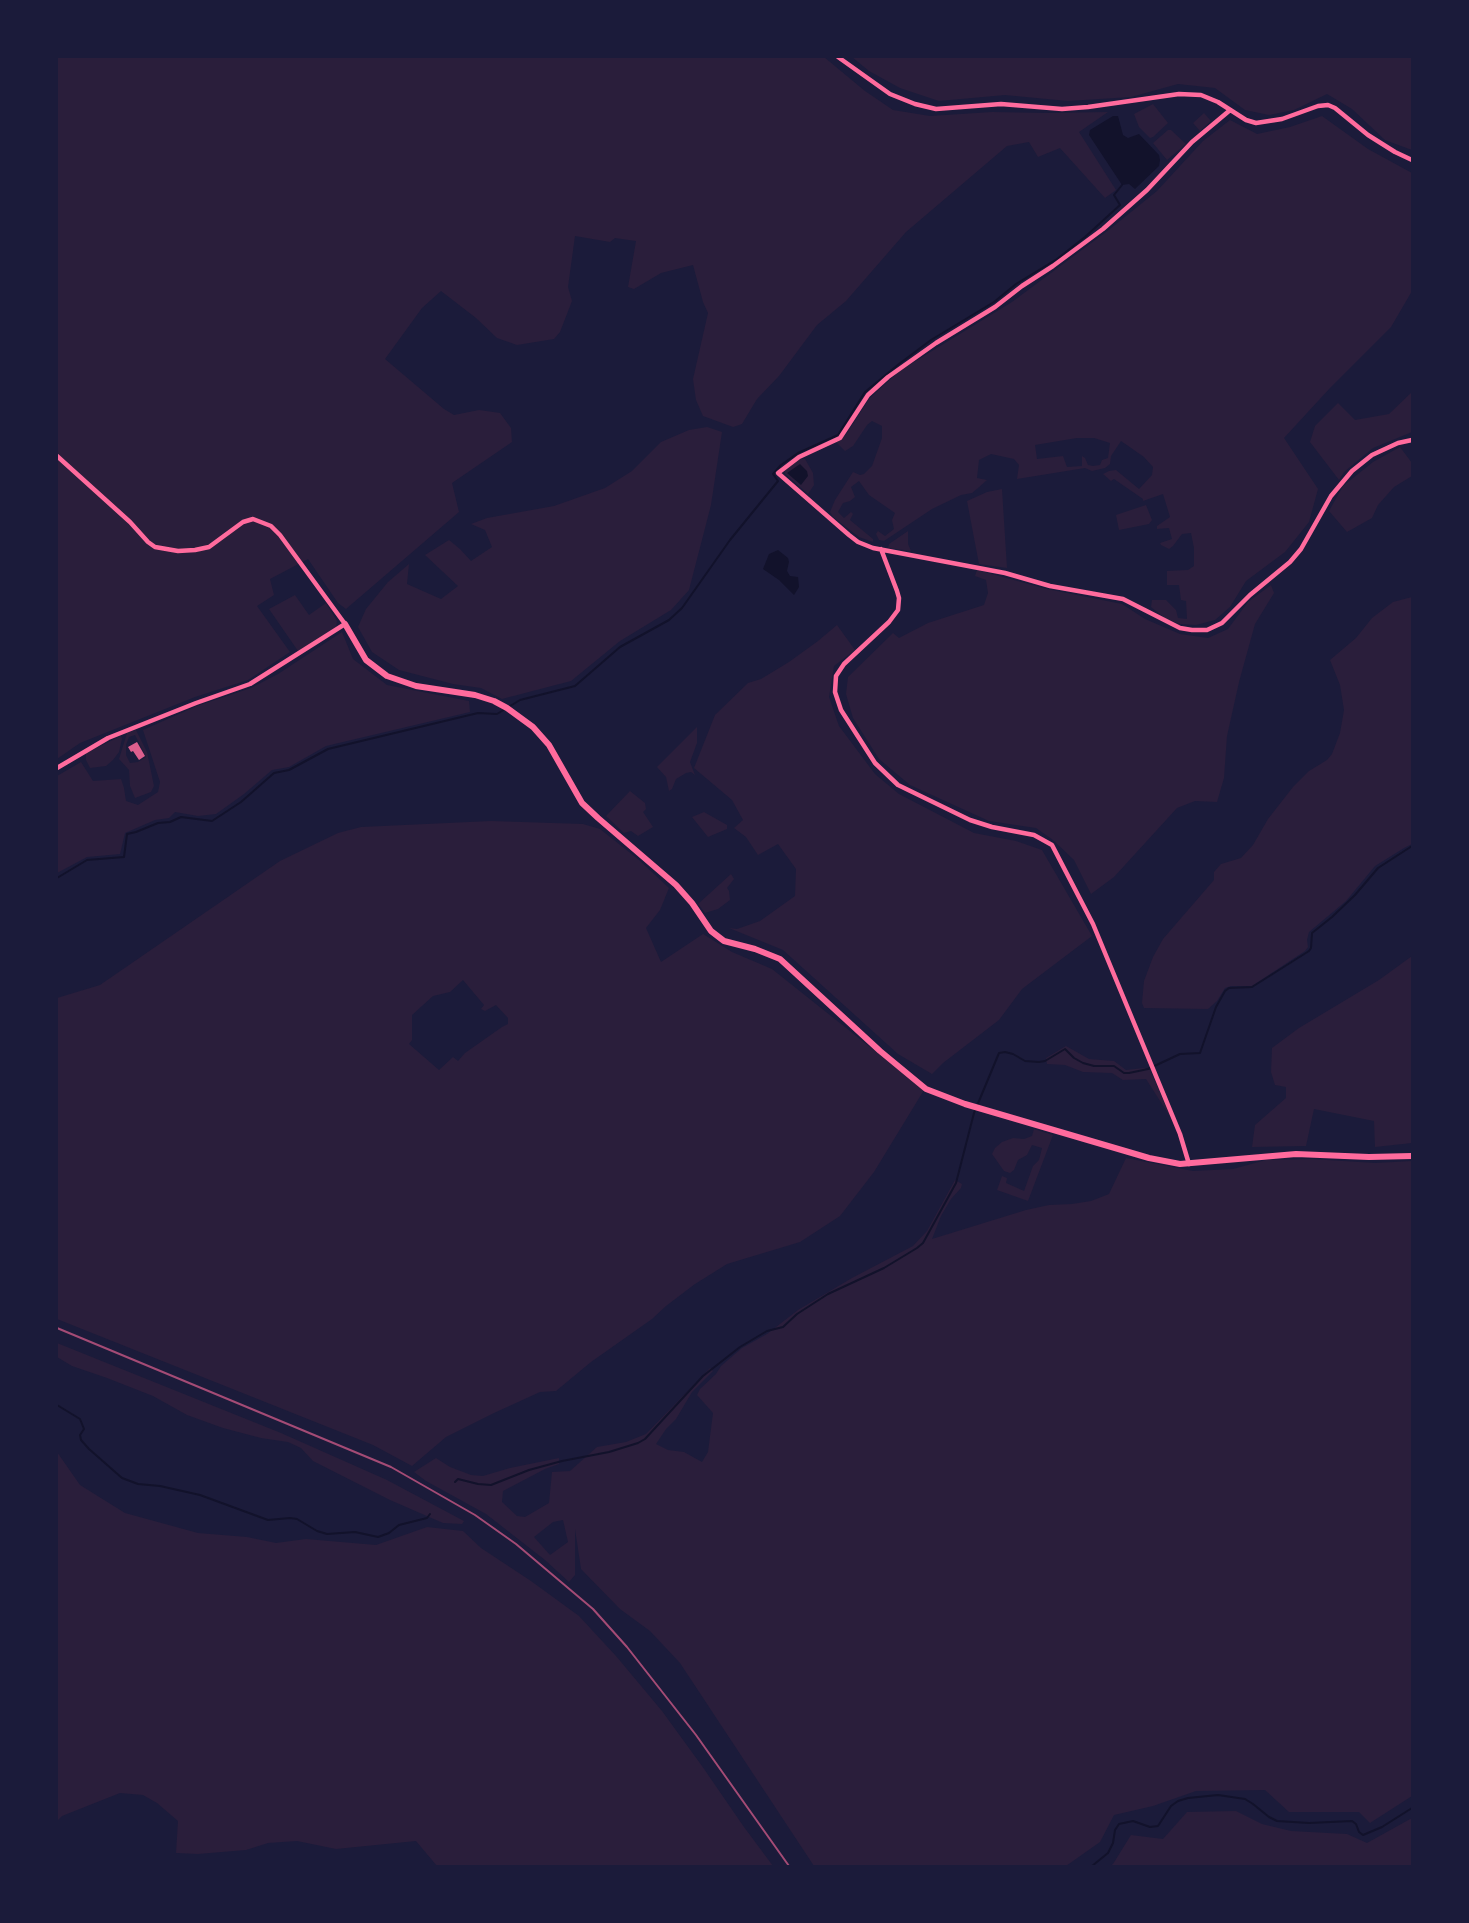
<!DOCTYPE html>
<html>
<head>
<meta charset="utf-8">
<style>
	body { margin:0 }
	#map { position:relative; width:1469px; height:1923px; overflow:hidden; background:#1b1b3a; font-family:"Fira Sans",sans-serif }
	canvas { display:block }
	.frame { position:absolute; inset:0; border:58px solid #1b1b3a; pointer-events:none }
</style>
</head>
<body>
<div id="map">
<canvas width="1469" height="1923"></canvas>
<div class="frame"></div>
</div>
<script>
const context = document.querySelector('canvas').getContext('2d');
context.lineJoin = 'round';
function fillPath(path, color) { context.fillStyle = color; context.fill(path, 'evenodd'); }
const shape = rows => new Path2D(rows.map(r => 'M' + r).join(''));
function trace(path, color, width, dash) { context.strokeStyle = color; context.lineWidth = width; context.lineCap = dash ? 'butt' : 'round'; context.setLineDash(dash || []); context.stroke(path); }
const green = shape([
	[57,57,824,57,865,91,893,110,930,116,992,112,1046,113,1108,112,1079,132,1116,190,1105,198,1060,148,1038,157,1029,142,1007,146,906,232,846,301,817,325,779,376,757,399,742,424,733,427,703,416,696,400,693,379,708,313,703,302,693,265,661,273,634,289,628,287,636,241,615,238,610,242,575,236,568,287,572,301,560,332,554,339,517,345,497,338,476,318,441,291,422,308,385,359,444,409,454,415,479,410,500,413,511,428,512,442,452,483,459,512,346,609,338,603,308,559,270,579,274,595,257,606,290,652,248,680,195,697,80,743,57,759],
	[852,57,1412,57,1412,150,1385,140,1352,109,1327,94,1294,110,1269,115,1245,110,1215,88,1178,84,1131,97,1068,101,1005,95,939,101,900,88,869,71],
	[1153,104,1168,123,1153,137,1150,138,1139,127,1134,114],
	[1204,113,1211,121,1200,131,1193,123],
	[1322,116,1368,149,1412,173,1412,291,1391,327,1330,388,1284,438,1318,489,1309,522,1285,552,1246,581,1230,607,1215,620,1196,625,1180,624,1166,619,1151,607,1152,600,1166,600,1176,610,1178,618,1187,619,1186,601,1181,600,1179,585,1167,585,1167,571,1188,570,1194,566,1194,548,1191,533,1182,534,1173,546,1169,549,1161,545,1160,543,1172,539,1169,528,1157,529,1157,526,1170,517,1163,494,1143,501,1143,499,1114,479,1111,481,1103,474,1109,471,1116,470,1139,489,1152,475,1153,467,1144,457,1121,441,1111,456,1110,464,1105,468,1092,471,1085,468,1017,479,1019,465,1014,459,991,454,979,460,977,478,987,480,978,488,972,493,961,495,932,509,884,541,879,540,876,534,878,531,885,536,894,529,892,520,895,513,869,495,859,481,851,487,855,497,850,501,843,503,838,512,844,518,851,512,853,514,850,520,873,539,873,542,859,537,833,517,830,512,835,500,853,472,860,475,864,474,872,466,882,438,882,426,872,421,867,425,853,446,845,451,836,442,841,440,847,433,869,399,884,385,901,370,1012,302,1110,229,1157,191,1203,141,1230,120,1257,134,1290,127],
	[1077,438,1094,438,1110,443,1108,458,1102,460,1100,465,1093,466,1088,465,1085,458,1082,456,1082,466,1067,467,1063,456,1037,459,1035,445],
	[1168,130,1171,130,1186,144,1167,160,1153,143],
	[1412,392,1412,432,1373,448,1344,472,1339,480,1310,442,1315,426,1338,403,1355,420,1389,414],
	[707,427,722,432,711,505,689,590,671,610,620,641,571,681,502,699,481,688,453,684,399,670,372,652,358,627,366,609,388,582,409,564,407,584,441,599,458,586,425,555,449,540,460,549,471,561,492,547,485,530,471,524,487,518,554,506,605,488,632,471,661,442,689,430],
	[1400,447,1412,463,1412,476,1394,487,1378,505,1372,518,1347,532,1329,511,1343,486,1373,462],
	[800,459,805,459,813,473,814,485,808,494,785,474,784,470],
	[1002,489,1007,568,979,564,967,501,987,492],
	[1146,505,1152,520,1149,524,1119,530,1116,515],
	[908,531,908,544,911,551,888,548,889,544],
	[977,570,1047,589,1122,604,1145,619,1180,634,1208,638,1228,629,1248,602,1271,585,1274,593,1255,624,1239,682,1227,736,1224,778,1217,802,1195,801,1177,808,1114,877,1091,894,1074,860,1053,840,1036,828,989,821,910,785,879,759,853,718,846,694,848,677,893,633,899,638,928,623,984,605,988,593,986,580,975,576],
	[295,595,309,615,326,603,337,621,336,627,298,651,269,609],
	[1412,597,1412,844,1404,848,1375,866,1346,901,1309,932,1307,940,1308,947,1305,951,1252,986,1231,986,1225,988,1217,1001,1208,1009,1144,1008,1142,1003,1144,981,1153,957,1163,939,1214,880,1214,872,1221,864,1241,858,1253,845,1268,819,1293,787,1309,771,1327,760,1332,754,1340,733,1344,710,1340,685,1330,660,1356,638,1372,618,1393,602],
	[837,625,855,650,834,666,829,697,839,726,875,774,899,794,974,833,1016,841,1042,850,1092,936,1022,989,999,1020,943,1063,932,1074,898,1054,783,950,729,928,737,929,760,921,795,896,796,869,778,844,758,855,746,837,734,828,743,820,732,800,694,768,715,715,748,683,761,679,789,662,818,641],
	[342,632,353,659,387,685,469,701,470,712,326,746,289,767,272,770,244,794,216,814,198,816,175,812,169,818,155,820,125,833,120,854,87,857,57,873,57,776,81,762,93,781,121,779,124,788,126,801,138,805,158,792,160,782,143,730,197,706,251,688,278,674],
	[697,727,697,743,690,762,695,775,691,772,686,773,676,779,672,789,669,791,666,777,657,767],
	[136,730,147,752,154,786,151,792,135,798,130,786,129,770,119,759,127,733],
	[135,735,146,757,138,762,130,763,126,755,126,745,129,737],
	[121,736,122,739,119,752,113,760,106,766,90,768,86,760,86,753],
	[630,791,645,803,646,809,643,812,653,827,638,836,631,831,624,833,606,816],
	[704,812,727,825,727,829,708,837,692,817],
	[491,821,583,824,600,829,639,860,669,888,660,910,646,928,661,962,703,934,732,952,772,969,924,1090,874,1172,840,1216,800,1242,727,1264,695,1284,666,1306,652,1319,591,1362,556,1391,540,1392,494,1413,446,1437,412,1466,373,1445,57,1319,57,998,100,985,280,861,338,833,361,827],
	[463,980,484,1005,481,1009,485,1011,496,1005,508,1018,508,1024,502,1027,465,1053,458,1061,453,1057,439,1070,409,1044,412,1040,412,1015,433,996,450,992],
	[731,874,734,879,727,888,729,891,730,900,718,909,705,913,698,904],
	[1412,956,1412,1143,1375,1147,1374,1121,1314,1109,1306,1146,1252,1147,1255,1125,1286,1098,1286,1087,1275,1085,1271,1072,1272,1048,1299,1028,1379,980],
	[1066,1046,1089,1059,1114,1061,1126,1070,1144,1068,1150,1070,1171,1118,1146,1079,1123,1080,1112,1073,1083,1072,1065,1065,1047,1064,1046,1058],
	[1034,1129,1053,1135,1028,1201,997,1190,1002,1176,1007,1178,1006,1183,1024,1191,1033,1166,1039,1160,1042,1148,1032,1145,1027,1155,1018,1160,1014,1170,1010,1173,1004,1171,992,1154,995,1148,1002,1142,1013,1138,1024,1139,1032,1136],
	[1126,1158,1193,1171,1233,1169,1266,1160,1311,1159,1375,1163,1412,1161,1412,1796,1370,1823,1359,1812,1289,1812,1265,1790,1196,1791,1153,1806,1114,1815,1100,1842,1066,1866,814,1866,680,1663,650,1631,620,1609,581,1569,575,1529,575,1575,569,1582,545,1560,486,1514,426,1481,414,1472,436,1458,450,1467,471,1475,483,1476,510,1468,559,1458,559,1464,545,1469,503,1491,502,1502,517,1516,525,1517,549,1503,552,1472,570,1471,597,1447,626,1442,646,1434,710,1368,713,1371,692,1392,676,1419,666,1429,656,1444,668,1450,684,1452,702,1462,708,1452,713,1413,697,1395,700,1389,716,1374,721,1366,742,1348,767,1334,798,1310,852,1278,913,1246,927,1231,955,1180,962,1184,961,1188,951,1199,941,1216,932,1239,1026,1210,1049,1205,1072,1204,1091,1201,1109,1194],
	[563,1520,568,1542,550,1555,534,1537,553,1522],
	[57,1343,281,1433,387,1480,464,1521,462,1524,443,1523,390,1500,313,1461,301,1448,288,1442,261,1438,223,1428,187,1415,153,1396,107,1378,72,1366,57,1357],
	[57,1452,80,1485,125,1513,198,1533,247,1537,276,1543,306,1539,376,1545,427,1527,463,1531,481,1548,531,1581,579,1616,616,1656,662,1711,702,1766,744,1827,773,1866,437,1866,416,1841,336,1849,297,1841,268,1843,246,1850,198,1854,176,1853,178,1821,157,1803,143,1795,120,1793,62,1816,57,1821],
	[1236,1811,1262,1824,1291,1831,1347,1834,1367,1843,1412,1818,1412,1866,1110,1866,1113,1864,1131,1835,1163,1839,1187,1812]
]);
const water = shape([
	[1113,116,1118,116,1123,135,1128,138,1139,134,1159,155,1160,160,1159,166,1135,189,1129,184,1122,185,1089,135,1090,130],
	[800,464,807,471,808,476,801,485,787,473],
	[778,550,788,558,789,562,787,571,790,576,798,577,799,587,794,595,779,580,763,569,769,554]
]);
const stream = shape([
	[57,878,87,860,124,857,127,834,136,832,158,823,170,822,181,817,212,821,241,802,274,773,289,770,328,749,478,713,497,714,520,700,575,686,620,647,669,620,682,608,730,540,778,481,773,474,781,465,798,453,838,435,865,392,899,364,931,340,994,302,1016,284,1057,259,1085,237,1120,205,1114,195,1122,185],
	[57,1405,80,1419,84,1429,80,1435,81,1440,89,1449,122,1478,138,1484,160,1486,200,1495,268,1520,290,1518,297,1519,317,1531,327,1534,355,1532,378,1537,389,1533,399,1525,427,1518,430,1514],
	[455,1482,458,1479,478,1484,491,1485,529,1470,562,1461,609,1452,638,1443,645,1439,703,1376,740,1347,767,1331,783,1327,797,1314,828,1294,884,1268,917,1248,923,1243,956,1183,974,1113,999,1053,1005,1052,1013,1054,1025,1061,1039,1062,1045,1061,1065,1049,1074,1058,1083,1063,1094,1066,1114,1066,1124,1073,1129,1073,1148,1069,1180,1054,1200,1053,1216,1007,1225,991,1229,988,1252,987,1309,951,1311,948,1312,933,1332,917,1355,895,1378,868,1412,846],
	[1092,1866,1108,1853,1113,1843,1115,1830,1119,1824,1133,1821,1150,1827,1158,1826,1171,1806,1178,1801,1188,1798,1218,1795,1245,1799,1253,1804,1269,1817,1277,1821,1309,1823,1352,1821,1356,1824,1359,1832,1363,1835,1382,1827,1412,1808]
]);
const building = shape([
	[137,742,145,756,139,760,133,751,131,752,128,747]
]);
const minor = shape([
	[838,57,890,94,915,104,936,109,1001,104,1062,109,1088,107,1179,94,1201,95,1218,102,1246,120,1256,123,1282,119,1318,106,1328,105,1335,108,1368,135,1395,152,1412,160],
	[1229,111,1192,142,1147,190,1103,229,1053,266,1022,286,995,307,936,343,888,377,868,395,840,438,799,457,778,473,849,535,858,542,873,548,1005,573,1050,586,1123,599,1180,628,1192,630,1207,630,1222,623,1250,595,1290,562,1301,549,1331,496,1352,471,1372,455,1398,443,1412,440],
	[57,456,130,522,148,542,155,547,178,551,195,550,209,547,243,522,253,519,271,526,280,535,345,624,250,684,196,703,108,738,57,768],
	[881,549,897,591,899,598,898,610,889,622,844,664,836,676,835,692,841,710,875,763,898,785,970,820,992,827,1034,835,1052,845,1093,924,1180,1134,1189,1164]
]);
const tertiary = shape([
	[345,624,366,660,387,676,416,686,475,695,494,701,507,708,533,727,549,745,582,803,598,818,676,885,692,903,711,931,724,941,755,949,780,959,880,1051,926,1089,965,1104,1149,1158,1180,1164,1296,1154,1369,1157,1412,1156]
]);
const rail = shape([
	[57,1328,391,1467,475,1515,516,1544,593,1609,627,1647,696,1735,789,1866]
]);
fillPath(green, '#2a1e3b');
fillPath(water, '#12122b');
trace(stream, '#12122b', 2);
fillPath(building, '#dd5f8e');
trace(minor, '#ff6b9d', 4.5);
trace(tertiary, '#ff6b9d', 6);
trace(rail, '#a44b75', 2);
</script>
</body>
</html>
